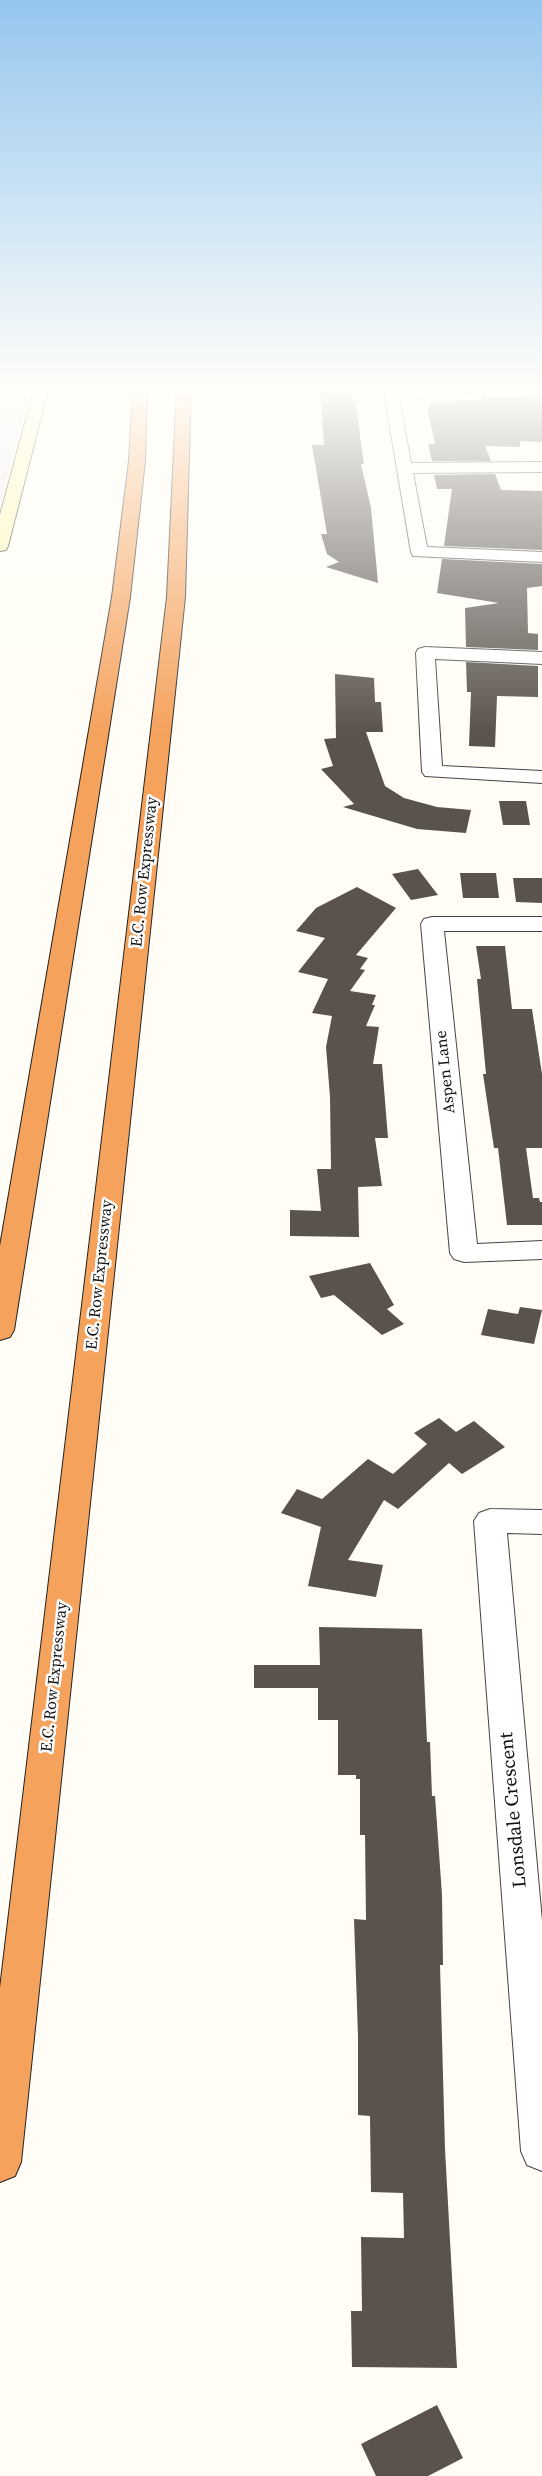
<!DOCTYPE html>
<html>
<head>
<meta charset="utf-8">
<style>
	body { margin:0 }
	canvas { display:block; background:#fffdf5 }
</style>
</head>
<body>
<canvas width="542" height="2476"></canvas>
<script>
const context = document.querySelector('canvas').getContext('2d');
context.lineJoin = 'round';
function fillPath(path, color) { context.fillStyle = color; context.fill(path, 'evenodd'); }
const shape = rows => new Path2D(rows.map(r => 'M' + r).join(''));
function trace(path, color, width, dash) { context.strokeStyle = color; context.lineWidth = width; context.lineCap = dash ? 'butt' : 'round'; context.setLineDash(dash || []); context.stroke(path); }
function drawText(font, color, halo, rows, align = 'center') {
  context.font = font + ' "Source Serif 4",serif'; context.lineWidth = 5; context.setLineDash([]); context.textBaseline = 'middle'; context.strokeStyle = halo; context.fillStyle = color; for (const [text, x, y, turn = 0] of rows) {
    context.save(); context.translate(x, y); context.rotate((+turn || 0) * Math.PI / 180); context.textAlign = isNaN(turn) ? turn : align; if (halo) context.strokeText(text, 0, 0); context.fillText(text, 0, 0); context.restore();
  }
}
const industrial = shape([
	[0,386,31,386,0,505]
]);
const building = shape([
	[320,386,350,386,352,399,355,399,364,464,361,464,371,508,378,583,326,567,339,562,327,554,321,534,327,534,312,445,324,445],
	[542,396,542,442,520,441,520,447,485,446,491,461,432,461,428,444,435,444,427,408,431,408,430,403,457,403,456,400,483,400,482,397],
	[495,474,501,490,542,491,542,550,444,546,452,489,437,489,434,475],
	[442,559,542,564,542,586,527,588,528,633,538,634,538,650,466,647,465,608,499,603,437,593],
	[466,662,538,666,538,697,497,696,495,747,469,746,471,692,467,692],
	[335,674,374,678,375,702,381,702,383,732,366,732,385,786,404,798,437,807,471,810,466,833,417,829,343,807,354,804,321,769,333,766,324,739,336,738],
	[499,801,526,801,530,825,503,825],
	[418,869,438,895,411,900,392,874],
	[460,873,496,873,499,898,463,898],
	[513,878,542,878,542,903,516,902],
	[357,887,396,908,356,955,368,958,360,969,365,970,350,991,376,995,372,1005,375,1005,366,1026,379,1027,373,1064,382,1064,388,1138,375,1138,382,1186,358,1187,359,1237,290,1236,290,1210,321,1211,317,1169,331,1169,330,1097,326,1047,332,1016,312,1013,328,979,298,972,325,938,296,931,316,908],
	[476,946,505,946,512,1009,532,1009,542,1074,542,1148,526,1148,533,1198,539,1198,540,1202,542,1202,542,1225,507,1225,498,1148,494,1148,483,1074,486,1074,477,979,481,979],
	[370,1263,394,1305,387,1309,404,1324,382,1335,334,1295,321,1298,309,1276],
	[520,1307,542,1310,534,1344,481,1335,488,1309,518,1314],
	[439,1418,456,1432,474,1421,505,1447,462,1474,449,1463,398,1509,384,1500,348,1560,383,1565,376,1597,308,1586,321,1527,281,1513,297,1489,322,1499,368,1459,393,1474,427,1444,414,1433],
	[319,1627,422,1629,427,1742,430,1742,432,1796,435,1796,442,1895,443,1965,440,1965,445,2149,457,2368,352,2367,351,2311,362,2311,361,2237,404,2238,403,2193,371,2192,370,2116,358,2115,358,2036,354,1919,366,1920,365,1835,360,1835,360,1779,356,1779,356,1775,338,1775,338,1720,318,1720,318,1688,254,1688,254,1665,320,1665],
	[437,2405,463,2458,428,2476,376,2476,361,2444]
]);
const street = shape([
	[383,386,397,386,398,389,437,386,506,386,499,390,399,398,411,463,542,462,542,472,413,473,427,547,542,552,542,562,413,556,411,552,383,386],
	[425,647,542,652,542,664,435,659,442,766,542,771,542,783,425,776,422,772,416,653,418,649,425,647],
	[432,917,542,917,542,931,444,931,477,1244,542,1241,542,1259,464,1262,454,1259,450,1253,421,924,424,919,432,917],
	[490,1509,542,1510,542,1534,507,1533,542,1921,542,2171,527,2165,521,2151,474,1521,479,1513,490,1509]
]);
const secondary = shape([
	[35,386,49,386,8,546,6,550,0,551,0,515,35,386]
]);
const highway = shape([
	[133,386,147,386,145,461,130,597,14,1330,10,1337,0,1340,0,1246,112,597,129,461,133,386],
	[177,386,191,386,185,597,21,2162,15,2176,0,2182,0,1988,167,597,177,386]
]);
const streetNames = [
	["E.C. Row Expressway",145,872,-84],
	["Aspen Lane",446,1072,-96],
	["E.C. Row Expressway",100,1275,-84],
	["E.C. Row Expressway",55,1677,-84]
];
const nearStreetnames = [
	["Lonsdale Crescent",514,1810,-95]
];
fillPath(industrial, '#eee6ef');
fillPath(building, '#5a524d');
trace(street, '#444', 2);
trace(secondary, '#333', 2);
trace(highway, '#222', 2);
fillPath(street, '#fff');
fillPath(secondary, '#fff6b0');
fillPath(highway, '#f5a25d');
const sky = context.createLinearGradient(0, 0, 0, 733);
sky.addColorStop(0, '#95c6ee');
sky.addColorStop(0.53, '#fffefa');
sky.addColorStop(1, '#fffefa00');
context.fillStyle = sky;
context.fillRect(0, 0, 542, 733);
drawText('16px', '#111', '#fff', streetNames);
drawText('19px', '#111', '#fff', nearStreetnames);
</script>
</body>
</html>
